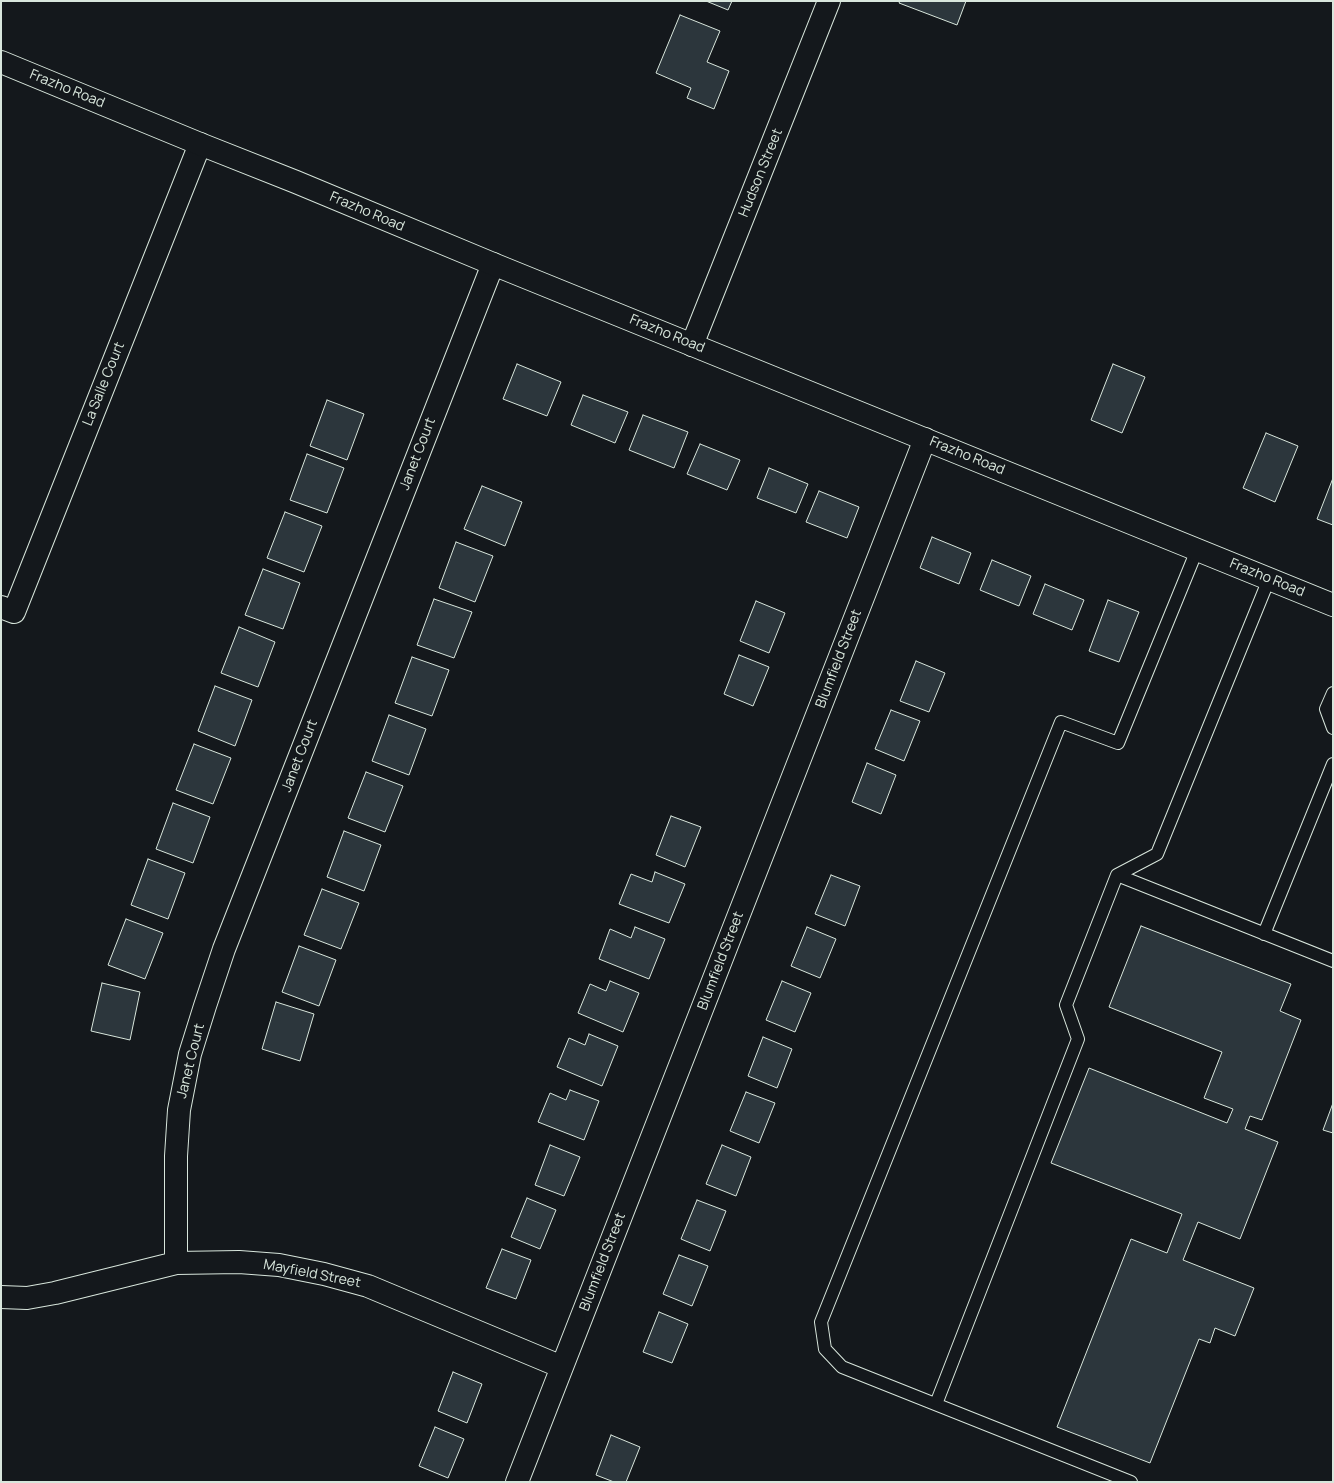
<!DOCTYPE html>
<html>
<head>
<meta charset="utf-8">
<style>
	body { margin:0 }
	#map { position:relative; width:1334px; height:1483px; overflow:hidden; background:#14181c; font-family:Manrope,sans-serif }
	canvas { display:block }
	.frame { position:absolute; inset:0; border:2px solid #d8e6dc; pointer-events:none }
</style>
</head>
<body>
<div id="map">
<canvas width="1334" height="1483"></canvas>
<div class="frame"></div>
</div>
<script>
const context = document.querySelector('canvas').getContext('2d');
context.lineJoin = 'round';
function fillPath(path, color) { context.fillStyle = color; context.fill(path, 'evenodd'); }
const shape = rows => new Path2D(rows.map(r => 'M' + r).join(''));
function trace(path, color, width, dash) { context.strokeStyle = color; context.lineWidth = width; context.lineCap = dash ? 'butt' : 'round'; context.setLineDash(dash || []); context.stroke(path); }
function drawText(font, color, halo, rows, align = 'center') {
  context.font = font + ' Manrope,sans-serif'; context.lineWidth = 3; context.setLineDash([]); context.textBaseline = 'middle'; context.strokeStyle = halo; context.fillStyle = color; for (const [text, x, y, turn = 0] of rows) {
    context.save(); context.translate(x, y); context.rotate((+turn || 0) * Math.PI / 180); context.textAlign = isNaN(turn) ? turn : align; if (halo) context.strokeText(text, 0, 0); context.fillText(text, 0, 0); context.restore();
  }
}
const building = shape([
	[706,1,732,1,728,10,706,1],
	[900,1,966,1,957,25,899,3,900,1],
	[680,15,720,31,707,62,729,71,714,109,687,98,691,88,656,73,680,15],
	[517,364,561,382,547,416,503,399,517,364],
	[1113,364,1145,377,1122,433,1091,420,1113,364],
	[583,395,628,412,615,443,571,425,583,395],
	[327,400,364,414,347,460,310,446,327,400],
	[643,415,688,432,674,468,629,450,643,415],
	[1266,433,1298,446,1275,502,1243,488,1266,433],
	[700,444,740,460,727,490,687,474,700,444],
	[307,454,344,468,327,513,290,500,307,454],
	[769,468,808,484,796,513,757,498,769,468],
	[1333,478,1333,525,1317,519,1333,478],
	[482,486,522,502,505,546,464,529,482,486],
	[819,491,859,507,847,538,806,522,819,491],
	[285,512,322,526,304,572,267,558,285,512],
	[932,537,971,553,959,584,920,568,932,537],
	[456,542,493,556,475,602,439,588,456,542],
	[992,560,1031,576,1019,606,980,590,992,560],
	[263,569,300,583,283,629,245,615,263,569],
	[1045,584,1084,600,1072,630,1033,614,1045,584],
	[434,599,472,612,454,658,417,645,434,599],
	[1108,600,1139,612,1119,662,1089,651,1108,600],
	[756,601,785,613,769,653,740,641,756,601],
	[239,627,275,642,258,687,221,673,239,627],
	[739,655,769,667,753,706,724,694,739,655],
	[412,657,449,670,432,716,395,703,412,657],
	[916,661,945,673,929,712,900,701,916,661],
	[215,686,252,700,235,746,198,731,215,686],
	[891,710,920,721,904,761,875,749,891,710],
	[389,715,426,729,409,775,372,761,389,715],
	[194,744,231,758,213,804,176,790,194,744],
	[867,763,896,775,881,814,852,802,867,763],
	[366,772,403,786,385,832,348,818,366,772],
	[173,803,210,817,193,863,156,849,173,803],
	[671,816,701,827,685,867,656,855,671,816],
	[344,831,381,845,364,891,327,877,344,831],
	[148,859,185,873,168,919,131,905,148,859],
	[655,872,685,884,669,923,619,904,631,874,652,882,655,872],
	[831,875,860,886,845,926,815,914,831,875],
	[322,889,359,903,341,949,304,935,322,889],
	[126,919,163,933,145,979,108,965,126,919],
	[1141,926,1291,984,1280,1011,1301,1020,1262,1120,1250,1116,1245,1129,1278,1142,1240,1239,1198,1222,1183,1260,1254,1288,1235,1336,1215,1328,1210,1343,1199,1339,1150,1463,1057,1427,1131,1239,1167,1253,1182,1214,1051,1163,1089,1068,1227,1123,1233,1109,1204,1098,1222,1052,1109,1007,1141,926],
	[635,927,665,939,649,979,599,959,610,929,631,938,635,927],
	[807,927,836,939,820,978,791,966,807,927],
	[299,946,336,960,319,1006,282,992,299,946],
	[610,981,639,993,623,1032,578,1013,590,984,606,991,610,981],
	[782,981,811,993,795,1032,766,1020,782,981],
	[102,983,140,992,130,1040,91,1031,102,983],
	[276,1002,314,1014,300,1061,262,1049,276,1002],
	[589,1034,618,1046,602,1086,557,1067,569,1038,585,1045,589,1034],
	[763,1037,792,1049,777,1088,748,1076,763,1037],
	[570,1090,599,1101,584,1140,538,1122,550,1093,566,1100,570,1090],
	[746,1092,775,1103,759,1143,730,1131,746,1092],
	[1333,1103,1333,1133,1323,1130,1333,1103],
	[550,1145,580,1157,564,1196,535,1185,550,1145],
	[722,1145,751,1157,736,1196,706,1184,722,1145],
	[527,1198,556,1210,540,1249,511,1237,527,1198],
	[697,1200,726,1211,710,1251,681,1239,697,1200],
	[502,1249,531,1260,516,1299,486,1288,502,1249],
	[679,1255,708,1266,692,1306,663,1294,679,1255],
	[659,1312,688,1324,672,1363,643,1352,659,1312],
	[453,1372,482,1384,467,1423,438,1411,453,1372],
	[435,1427,464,1439,448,1478,419,1466,435,1427],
	[611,1435,640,1447,626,1482,614,1482,596,1475,611,1435]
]);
const service = shape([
	[1333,693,1326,709,1333,728],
	[1117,875,1333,961],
	[1264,934,1333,764],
	[936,1404,1078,1039,1066,1005,1117,875,1157,854,1269,579],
	[1131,1482,842,1367,825,1349,821,1322,1061,722,1118,743,1197,550]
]);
const minor = shape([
	[692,345,829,1],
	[1,607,14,612,200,144],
	[176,1263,176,1156,179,1110,190,1054,205,1006,224,949,493,264],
	[1,1297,27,1298,55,1293,176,1263,239,1262,279,1265,324,1274,368,1286,562,1367],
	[517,1482,925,439]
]);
const tertiary = shape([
	[1,62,200,144,296,182,493,264,1333,605]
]);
const streetNames = [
	["Frazho Road",67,89,22],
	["Hudson Street",761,173,-68],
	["Frazho Road",367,212,23],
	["Frazho Road",667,334,22],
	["La Salle Court",104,384,-68],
	["Janet Court",418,454,-69],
	["Frazho Road",967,456,22],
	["Frazho Road",1267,578,22],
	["Blumfield Street",839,659,-69],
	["Janet Court",300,756,-69],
	["Blumfield Street",721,961,-69],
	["Janet Court",191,1061,-76],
	["Blumfield Street",603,1262,-69],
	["Mayfield Street",312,1274,11]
];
fillPath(building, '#2c363c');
trace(building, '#d8e6dc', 1);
trace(service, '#d8e6dc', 14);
trace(minor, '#d8e6dc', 24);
trace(tertiary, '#d8e6dc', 24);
trace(service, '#14181c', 12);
trace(minor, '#14181c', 22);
trace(tertiary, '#14181c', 22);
drawText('14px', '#d8e6dc', '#14181c', streetNames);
</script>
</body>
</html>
